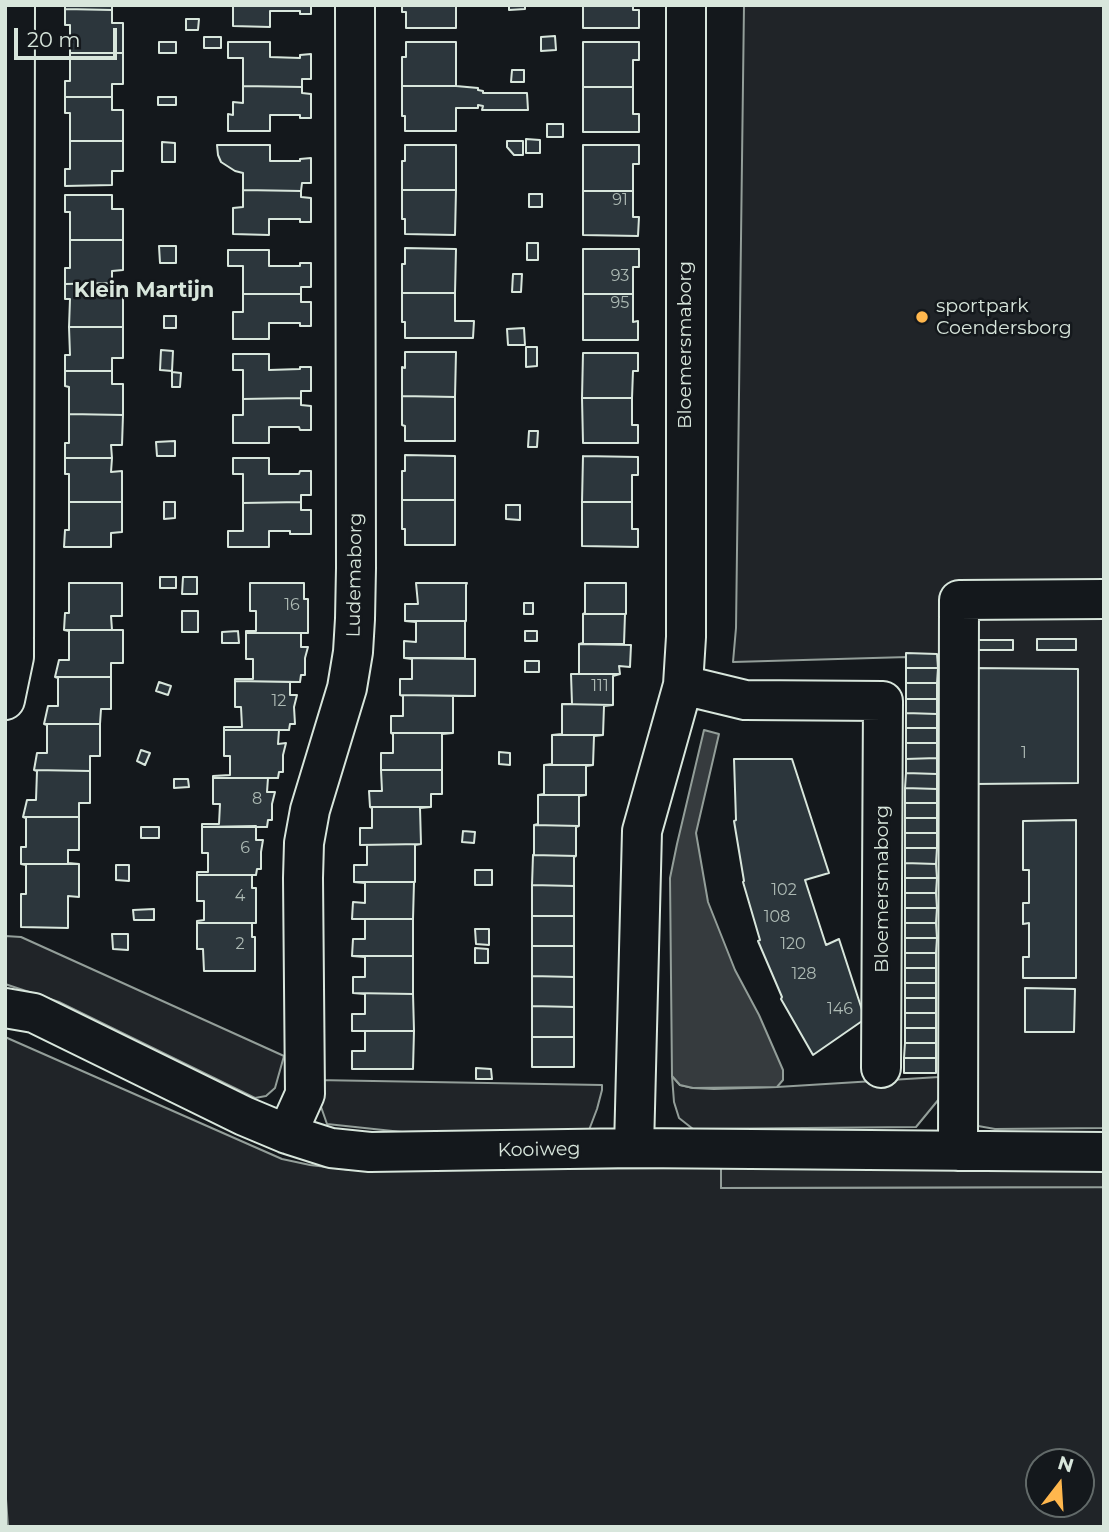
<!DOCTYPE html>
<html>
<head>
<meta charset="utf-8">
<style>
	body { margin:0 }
	#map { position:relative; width:1109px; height:1532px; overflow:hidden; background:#14181c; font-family:Montserrat,sans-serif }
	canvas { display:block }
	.frame { position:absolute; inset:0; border:7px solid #d8e6dc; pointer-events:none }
	.north { position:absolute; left:1025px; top:1448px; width:70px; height:70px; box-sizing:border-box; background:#14181c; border:2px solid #626a69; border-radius:50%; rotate:17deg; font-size:19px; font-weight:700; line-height:28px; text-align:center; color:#d8e6dc }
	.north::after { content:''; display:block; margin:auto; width:24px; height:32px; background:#ffb74d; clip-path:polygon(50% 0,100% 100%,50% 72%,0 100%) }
	.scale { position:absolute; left:14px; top:28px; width:103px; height:32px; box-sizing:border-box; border:4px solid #d8e6dc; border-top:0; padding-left:9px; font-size:21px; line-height:24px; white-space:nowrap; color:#d8e6dc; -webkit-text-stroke:5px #14181c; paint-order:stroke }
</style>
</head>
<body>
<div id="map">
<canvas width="1109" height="1532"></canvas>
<div class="frame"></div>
<div class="north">N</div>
<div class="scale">20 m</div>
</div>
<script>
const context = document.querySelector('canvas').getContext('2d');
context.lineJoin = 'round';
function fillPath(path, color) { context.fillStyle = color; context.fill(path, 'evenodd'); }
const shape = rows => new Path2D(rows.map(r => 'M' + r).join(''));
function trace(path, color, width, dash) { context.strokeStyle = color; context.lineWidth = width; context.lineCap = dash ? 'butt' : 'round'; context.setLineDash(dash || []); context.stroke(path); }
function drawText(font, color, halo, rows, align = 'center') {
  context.font = font + ' Montserrat,sans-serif'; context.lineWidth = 5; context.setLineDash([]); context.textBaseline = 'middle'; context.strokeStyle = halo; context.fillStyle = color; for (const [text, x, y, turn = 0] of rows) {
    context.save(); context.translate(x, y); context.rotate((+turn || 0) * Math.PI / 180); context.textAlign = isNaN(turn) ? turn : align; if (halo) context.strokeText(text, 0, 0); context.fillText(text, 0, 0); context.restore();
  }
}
const green = shape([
	[744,5,1104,5,1104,1128,995,1129,939,1119,939,1099,916,1127,693,1129,679,1118,674,1102,672,1076,680,1085,693,1088,714,1089,777,1087,939,1077,943,658,908,657,733,662,736,628,744,5],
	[5,936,21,937,284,1056,275,1088,266,1096,255,1098,59,1002,5,984,5,936],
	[5,1037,282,1159,310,1165,352,1170,693,1168,721,1166,721,1188,1104,1187,1104,1527,8,1527,5,1485,5,1037],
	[1039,1462,1081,1462,1081,1504,1039,1504,1039,1462],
	[316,1080,602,1085,602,1090,597,1109,589,1130,402,1132,327,1124,320,1104,316,1080]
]);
const parking = shape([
	[721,1166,1104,1166,1104,1187,721,1188,721,1166]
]);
const water = shape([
	[704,730,719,734,696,833,708,902,735,970,759,1015,783,1070,783,1080,777,1087,693,1088,680,1085,672,1076,670,878,677,844,704,730]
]);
const building = shape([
	[65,5,112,5,112,10,65,9,65,5],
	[233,5,311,5,311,14,300,14,300,11,270,11,270,27,233,26,233,5],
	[402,5,456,5,456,28,406,28,406,12,402,12,402,5],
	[509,5,525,5,525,9,509,10,509,5],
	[583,5,633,5,633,10,639,10,639,28,583,28,583,5],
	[65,9,112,10,112,23,123,23,123,53,70,53,70,25,65,25,65,9],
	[186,19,199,19,198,30,186,30,186,19],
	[555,36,556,50,541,51,541,37,555,36],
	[204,37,221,37,221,48,204,48,204,37],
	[159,42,176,42,176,53,159,53,159,42],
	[228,42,270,42,270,57,300,58,300,55,311,54,311,79,302,79,302,87,243,86,243,58,228,58,228,42],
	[406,42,456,42,456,86,402,86,402,57,406,57,406,42],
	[583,42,639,42,639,60,633,60,633,87,583,87,583,42],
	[70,53,123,53,123,84,112,84,112,97,65,97,65,81,70,81,70,53],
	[512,70,524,70,524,82,511,82,512,70],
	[243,86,302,87,302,93,311,94,311,118,300,118,300,115,270,115,270,131,228,131,228,114,233,115,233,102,243,103,243,86],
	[402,86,456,86,478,88,478,90,483,91,483,93,527,93,528,110,482,110,483,106,478,105,478,108,456,108,456,131,405,131,405,116,402,116,402,86],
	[583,87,633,87,633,114,639,114,639,132,583,132,583,87],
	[65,97,112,97,112,110,123,110,123,141,70,141,70,113,65,113,65,97],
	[158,97,176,97,176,105,158,105,158,97],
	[547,124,563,124,563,137,547,137,547,124],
	[526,139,540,140,540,153,526,153,526,139],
	[70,141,123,141,123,171,112,171,112,185,65,186,65,169,70,169,70,141],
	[507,141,523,141,523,155,514,155,507,147,507,141],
	[162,142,175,143,175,162,162,162,162,142],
	[217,145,270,145,270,161,300,161,300,159,311,158,311,183,302,183,301,191,243,190,243,173,235,171,221,162,218,155,217,145],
	[405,145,456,145,456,190,402,190,402,161,405,161,405,145],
	[583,145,639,145,639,164,633,164,633,191,583,191,583,145],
	[243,190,301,191,301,197,311,198,311,222,300,222,300,219,269,219,269,235,233,234,233,208,243,207,243,190],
	[402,190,456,190,455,235,405,234,405,219,402,219,402,190],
	[583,191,633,191,633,217,639,217,638,236,583,235,583,191],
	[529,194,542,194,542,207,529,207,529,194],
	[65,195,112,195,112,209,123,209,123,240,70,240,70,212,65,212,65,195],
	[70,240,123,240,123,270,112,271,112,283,65,284,65,268,70,268,70,240],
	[527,243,538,243,538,260,527,260,527,243],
	[159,246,176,246,176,263,160,263,159,246],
	[405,248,456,249,455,293,402,293,402,264,405,264,405,248],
	[583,249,639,249,639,267,633,267,633,294,583,294,583,249],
	[228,250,269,250,269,266,300,266,300,263,311,263,311,287,301,287,301,294,243,294,243,266,228,266,228,250],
	[513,274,522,274,521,292,512,292,513,274],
	[112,283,112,297,123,296,123,327,69,327,70,299,65,299,65,284,112,283],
	[402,293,455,293,455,321,474,321,473,338,405,338,405,322,402,322,402,293],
	[243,294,301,294,301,302,311,302,311,326,300,326,300,323,269,323,269,339,233,339,233,312,243,312,243,294],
	[583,294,633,294,633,322,638,321,638,340,583,340,583,294],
	[164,316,176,316,176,328,164,328,164,316],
	[69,327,123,327,123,358,112,358,112,371,65,371,65,355,70,355,69,327],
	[524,328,525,345,508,345,507,329,524,328],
	[526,347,537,347,537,366,526,367,526,347],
	[161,350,173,351,172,371,160,370,161,350],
	[405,352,456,352,455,397,402,396,402,367,405,368,405,352],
	[583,353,638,353,638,371,633,371,632,398,582,398,583,353],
	[233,354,269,354,269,370,300,369,300,367,311,367,311,391,301,391,301,398,243,399,243,370,233,370,233,354],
	[65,371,112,371,112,384,123,384,123,415,69,414,69,387,65,386,65,371],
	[172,372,181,373,180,387,172,387,172,372],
	[402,396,455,397,455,441,405,441,405,426,402,425,402,396],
	[301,398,301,405,311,406,311,430,300,430,299,427,269,427,269,443,233,443,233,415,243,415,243,399,301,398],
	[582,398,632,398,632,425,638,425,638,443,583,443,582,398],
	[69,414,123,415,122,445,111,445,112,458,65,458,65,443,69,443,69,414],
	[529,431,538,431,537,447,528,447,529,431],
	[175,441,175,456,157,456,156,442,175,441],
	[405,455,455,456,455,500,402,500,402,471,405,471,405,455],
	[583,456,638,457,638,475,632,475,632,502,582,502,583,456],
	[65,458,112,458,111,472,122,471,122,502,69,502,69,474,65,474,65,458],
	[233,458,269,458,269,474,299,474,300,471,311,471,311,495,301,495,301,502,243,503,243,474,233,474,233,458],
	[402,500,455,500,455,545,405,545,405,529,402,529,402,500],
	[69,502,122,502,122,532,111,533,111,547,64,547,65,530,69,530,69,502],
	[164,502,175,502,175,518,164,519,164,502],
	[301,502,301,510,311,510,311,534,290,534,290,531,269,531,269,547,228,547,228,531,243,531,243,503,301,502],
	[582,502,632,502,632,529,638,529,638,547,582,546,582,502],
	[506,505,520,505,520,520,506,519,506,505],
	[160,577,176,577,176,588,160,588,160,577],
	[183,577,197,577,197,594,182,594,183,577],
	[69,583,122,583,122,616,111,616,112,630,123,630,64,630,65,613,69,613,69,583],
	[250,583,304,583,304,599,308,599,308,633,246,633,246,631,256,631,256,611,250,611,250,583],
	[416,583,467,583,466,585,466,621,405,621,405,604,418,604,416,583],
	[585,583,626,583,626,614,583,614,585,613,585,583],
	[524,603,533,603,533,614,524,614,524,603],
	[182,611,198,611,198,632,182,632,182,611],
	[583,614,626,614,625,614,624,644,579,644,583,643,583,614],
	[405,621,466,621,465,622,465,658,404,658,404,641,416,642,416,622,405,621],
	[64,630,123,630,123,663,111,663,111,677,55,677,59,660,69,660,69,631,64,630],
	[238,631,239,643,222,643,222,632,238,631],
	[525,631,537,631,537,641,525,641,525,631],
	[246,633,301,633,301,647,308,647,305,658,305,675,301,675,300,682,235,681,235,679,253,679,253,659,246,659,246,633],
	[1037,639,1076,639,1076,650,1037,650,1037,639],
	[973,640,1013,640,1013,650,973,650,973,640],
	[579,644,631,645,630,667,619,666,620,674,571,674,579,674,579,644],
	[906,653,937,654,938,668,906,668,906,653],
	[404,658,475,659,475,696,400,695,400,679,412,679,412,659,404,658],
	[525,661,539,661,539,672,525,672,525,661],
	[906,668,938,668,937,683,906,683,906,668],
	[973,668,1078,669,1078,783,974,784,973,668],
	[571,674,620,674,613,676,613,705,562,704,572,704,571,674],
	[55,677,111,677,111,709,101,709,100,724,44,724,48,706,58,706,58,678,55,677],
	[235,681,290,682,290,695,297,695,294,707,295,724,290,724,289,730,224,730,224,727,242,727,241,707,235,707,235,681],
	[159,682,171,686,168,695,156,691,159,682],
	[906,683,937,683,937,699,906,699,906,683],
	[400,695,460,696,453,696,453,733,391,733,391,716,403,716,403,696,400,695],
	[906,699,937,699,937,714,906,713,906,699],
	[562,704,613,705,604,706,603,735,552,735,562,734,562,704],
	[906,713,937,714,937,728,906,728,906,713],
	[44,724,100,724,100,756,90,756,90,771,34,770,37,753,47,753,47,725,44,724],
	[906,728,937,728,937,743,906,743,906,728],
	[224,730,279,730,278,744,286,743,283,755,283,772,279,772,278,778,213,778,213,776,230,775,230,756,224,756,224,730],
	[391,733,453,733,442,734,442,770,381,770,381,753,393,753,393,734,391,733],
	[552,735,603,735,594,736,593,765,544,765,552,764,552,735],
	[906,743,937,743,937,758,906,759,906,743],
	[141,750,150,753,145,765,137,761,141,750],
	[499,752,510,753,510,765,499,764,499,752],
	[937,758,937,774,906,773,906,759,937,758],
	[734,759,792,759,829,873,805,880,826,945,839,939,865,1019,813,1055,781,999,782,997,758,941,760,940,743,882,744,881,734,821,736,820,734,759],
	[544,765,593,765,586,766,586,795,538,795,544,794,544,765],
	[34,770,90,771,90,803,79,803,79,817,23,817,27,800,36,800,37,771,34,770],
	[381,770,442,770,442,794,431,794,431,807,370,807,369,791,382,791,381,770],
	[906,773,937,774,937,789,905,788,906,773],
	[213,778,268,778,267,792,275,792,272,804,272,820,268,820,267,827,202,827,202,824,219,824,220,804,213,804,213,778],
	[174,779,188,779,189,787,174,788,174,779],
	[905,788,937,789,937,803,905,803,905,788],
	[538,795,586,795,579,796,579,826,534,825,538,824,538,795],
	[905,803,937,803,937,818,905,818,905,803],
	[370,807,431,807,420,808,421,844,360,845,360,828,372,828,372,808,370,807],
	[23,817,79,817,79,850,68,850,68,863,79,864,21,864,21,847,26,847,26,818,23,817],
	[905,818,937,818,937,833,905,833,905,818],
	[1076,820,1076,978,1023,978,1023,957,1029,957,1029,923,1023,924,1023,903,1029,903,1029,870,1023,870,1023,821,1076,820],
	[534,825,579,826,576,827,576,856,533,855,534,854,534,825],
	[256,826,256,840,263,840,261,852,261,869,257,869,256,875,197,875,197,872,208,872,208,853,202,853,202,827,256,826],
	[141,827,159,827,159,838,141,838,141,827],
	[463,831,475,832,474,843,462,842,463,831],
	[905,833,937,833,937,848,905,848,905,833],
	[421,844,415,845,415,882,354,882,354,865,367,865,367,845,360,845,421,844],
	[905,848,937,848,936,864,905,863,905,848],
	[533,855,576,856,574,857,574,886,532,885,533,855],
	[905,863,936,864,937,878,905,878,905,863],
	[21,864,79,864,79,897,68,896,68,928,21,927,21,894,26,894,26,865,21,864],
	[116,865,129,865,129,881,116,880,116,865],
	[475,870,492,870,492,885,475,885,475,870],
	[197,875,252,875,252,888,256,888,256,923,197,923,197,921,204,920,204,901,197,901,197,875],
	[905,878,937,878,936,893,905,893,905,878],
	[354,882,415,882,414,882,413,919,352,919,353,902,365,903,365,883,354,882],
	[532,885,574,886,574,916,532,916,532,885],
	[905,893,936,893,937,908,905,908,905,893],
	[905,908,937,908,936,923,905,923,905,908],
	[154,909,154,920,134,920,133,910,154,909],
	[532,916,574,916,574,946,532,946,532,916],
	[352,919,413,919,413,956,352,956,353,939,365,939,365,919,352,919],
	[197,923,252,923,252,937,255,937,255,971,204,971,203,949,197,949,197,923],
	[905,923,936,923,937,938,905,938,905,923],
	[475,929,489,929,489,945,476,944,475,929],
	[112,934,128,934,128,950,113,949,112,934],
	[905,938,937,938,936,953,905,953,905,938],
	[532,946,574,946,574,977,532,976,532,946],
	[475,948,488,949,488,963,475,963,475,948],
	[905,953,936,953,936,968,905,968,905,953],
	[352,956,413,956,413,994,353,993,353,977,365,977,365,957,352,956],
	[905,968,936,968,936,983,905,983,905,968],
	[532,976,574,977,574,1007,532,1006,532,976],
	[905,983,936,983,936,998,905,998,905,983],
	[1025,988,1075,989,1074,1032,1025,1032,1025,988],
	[353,993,413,994,414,1031,352,1031,352,1014,365,1014,365,994,353,993],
	[905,998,936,998,936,1013,905,1013,905,998],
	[532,1006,574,1007,574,1037,532,1037,532,1006],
	[905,1013,936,1013,936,1028,905,1028,905,1013],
	[905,1028,936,1028,936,1043,905,1043,905,1028],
	[352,1031,414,1031,413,1069,352,1069,352,1051,365,1051,365,1031,352,1031],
	[532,1037,574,1037,574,1067,532,1067,532,1037],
	[905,1043,936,1043,936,1058,904,1058,905,1043],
	[904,1058,936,1058,936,1073,904,1073,904,1058],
	[476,1068,491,1069,492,1079,476,1079,476,1068]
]);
const minor = shape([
	[683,685,745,700,883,701,881,1068],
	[5,700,14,657,15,5],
	[5,1008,34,1013,244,1116,287,1134,331,1148,370,1152,634,1148,1104,1152],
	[287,1134,305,1094,303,878,304,843,310,810,347,688,353,652,355,619,356,568,355,5],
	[634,1148,642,831,683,685,686,637,686,5],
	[958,1151,959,600,1104,599]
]);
const markers = [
	[922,317,7,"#ffb74d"]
];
const numberNames = [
	["91",620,200],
	["93",620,276],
	["95",620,303],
	["16",292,605],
	["111",600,686],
	["12",279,701],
	["1",1024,753],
	["8",257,799],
	["6",245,848],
	["102",784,890],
	["4",240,896],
	["108",777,917],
	["2",240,944],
	["120",793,944],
	["128",804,974],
	["146",840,1009]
];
const poiNames = [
	["sportpark",936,306],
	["Coendersborg",936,328]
];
const streetNames = [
	["Bloemersmaborg",685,345,-90],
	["Ludemaborg",355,575,-89],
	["Bloemersmaborg",882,889,-90],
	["Kooiweg",539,1150,-1]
];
const neighbourhoodNames = [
	["Klein Martijn",144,291]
];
fillPath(green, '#202428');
trace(green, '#939e99', 2);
fillPath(parking, '#24282b');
trace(parking, '#939e99', 2);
fillPath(water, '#363b3e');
trace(water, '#939e99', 2);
fillPath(building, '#2c363c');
trace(building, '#d8e6dc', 2);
trace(minor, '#d8e6dc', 42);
trace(minor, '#14181c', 38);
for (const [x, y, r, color] of markers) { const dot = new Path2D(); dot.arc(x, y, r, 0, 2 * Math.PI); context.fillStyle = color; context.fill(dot); trace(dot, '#14181c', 2.5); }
drawText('16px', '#adbab4', null, numberNames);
drawText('19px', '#d8e6dc', '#14181c', poiNames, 'left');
drawText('19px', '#d8e6dc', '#14181c', streetNames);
drawText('bold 21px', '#d8e6dc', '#14181c', neighbourhoodNames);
</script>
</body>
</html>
